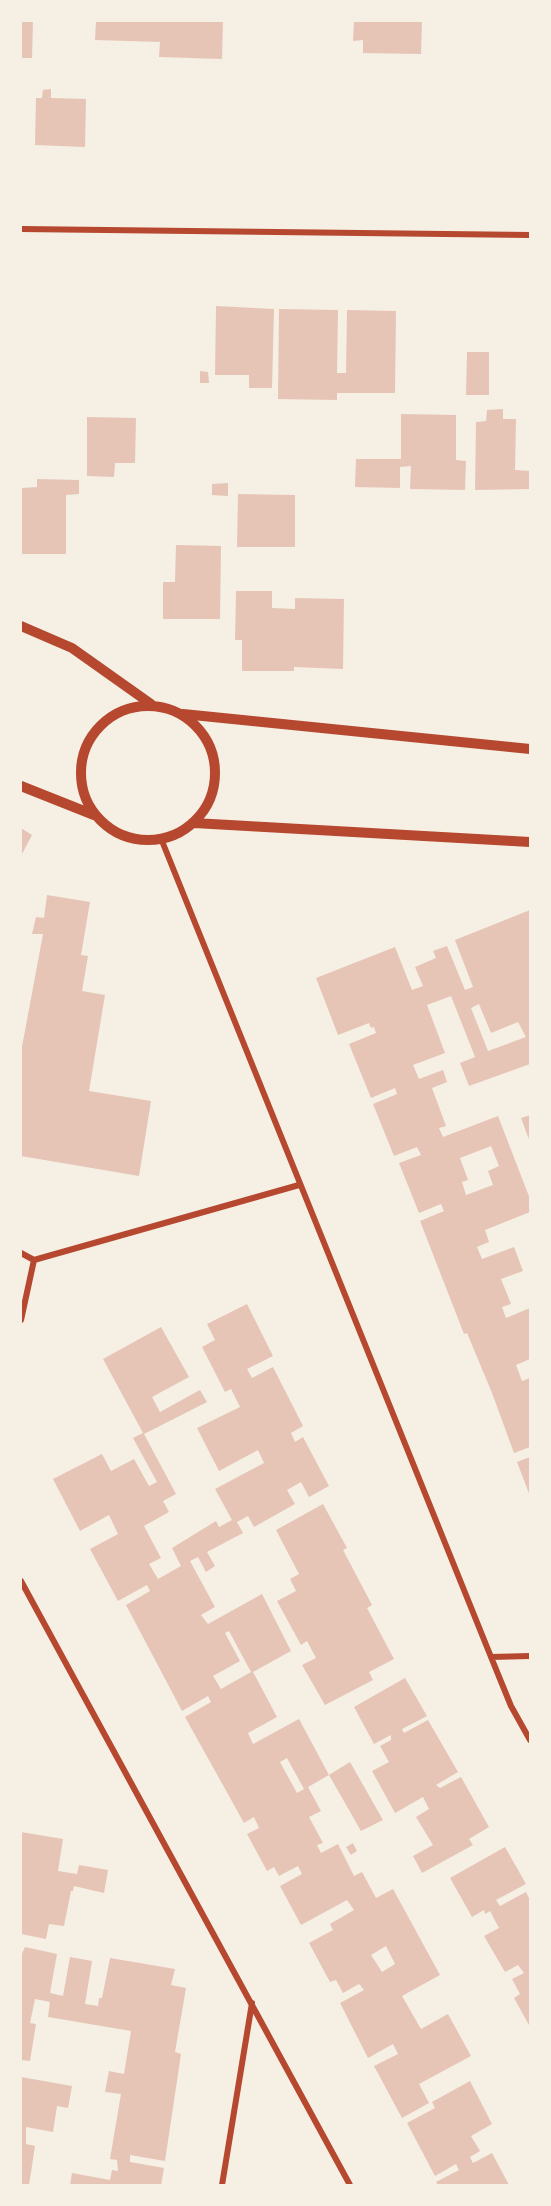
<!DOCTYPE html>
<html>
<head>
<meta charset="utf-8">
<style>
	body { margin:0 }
	#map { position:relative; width:551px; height:2206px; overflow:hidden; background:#f6efe4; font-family:"Work Sans",sans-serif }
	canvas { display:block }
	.frame { position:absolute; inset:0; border:22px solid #f6efe4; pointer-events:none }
</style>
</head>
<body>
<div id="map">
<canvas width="551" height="2206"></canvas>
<div class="frame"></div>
</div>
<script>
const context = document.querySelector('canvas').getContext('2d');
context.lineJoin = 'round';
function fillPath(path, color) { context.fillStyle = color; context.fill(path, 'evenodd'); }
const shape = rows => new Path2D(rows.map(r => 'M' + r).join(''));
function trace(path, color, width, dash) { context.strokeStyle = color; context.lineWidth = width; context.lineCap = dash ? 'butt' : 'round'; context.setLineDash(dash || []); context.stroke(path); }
const building = shape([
	[21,21,33,21,32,58,21,58],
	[96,21,223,21,222,59,159,57,160,42,95,40],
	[354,21,422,21,421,54,363,53,363,40,353,41],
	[51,89,51,98,86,99,85,147,35,145,36,98,42,98,43,90],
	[216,306,274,309,272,388,249,388,249,375,215,375],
	[279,309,338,310,337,373,346,373,347,310,396,311,395,393,337,393,337,400,278,399],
	[467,352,489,352,489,395,466,395],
	[200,371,208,372,209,383,200,383],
	[503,409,503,419,516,419,515,470,530,471,530,489,475,490,476,422,486,421,487,410],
	[401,414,456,415,456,460,466,461,465,490,410,489,411,466,400,467,400,488,355,487,356,459,401,459],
	[87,417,136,418,135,463,115,463,114,477,87,476],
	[37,479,79,480,79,494,66,495,66,554,21,554,22,488,37,487],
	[228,483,228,496,212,495,212,484],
	[238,494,295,495,295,547,237,547],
	[176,545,221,546,220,619,163,619,163,582,175,582],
	[236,591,272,591,272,608,295,609,295,598,344,599,343,669,294,667,294,671,242,671,242,640,235,640],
	[21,828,32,835,21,856],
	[47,895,90,902,81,955,88,956,82,991,105,995,89,1091,151,1101,139,1176,21,1156,21,1052,43,934,32,934,36,917,44,918],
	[530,910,530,1064,469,1086,460,1063,475,1057,451,996,427,1005,445,1053,413,1065,419,1079,443,1070,447,1082,432,1088,446,1126,439,1128,443,1137,498,1116,530,1199,530,1212,485,1230,489,1242,477,1247,482,1259,514,1247,523,1271,501,1279,511,1304,502,1307,506,1318,530,1308,530,1359,516,1365,522,1381,530,1378,530,1447,514,1453,492,1393,467,1333,464,1334,420,1221,444,1211,441,1204,419,1213,399,1163,421,1155,417,1147,394,1156,373,1104,397,1094,395,1088,371,1098,349,1044,376,1033,374,1027,371,1028,369,1023,338,1035,316,978,395,947,412,990,423,986,415,967,436,958,433,951,447,946,465,990,473,987,455,940],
	[479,1004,491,1033,518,1022,526,1037,488,1051,471,1008],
	[491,1146,499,1166,488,1171,493,1185,466,1195,462,1182,468,1180,460,1158],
	[530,1115,530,1142,521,1118],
	[247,1304,273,1356,247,1369,252,1378,273,1367,303,1426,291,1433,295,1442,303,1437,329,1486,309,1497,301,1482,287,1490,295,1504,254,1527,248,1516,237,1522,243,1533,207,1552,215,1566,206,1572,198,1557,190,1561,215,1607,201,1615,208,1624,262,1594,291,1651,253,1672,277,1717,248,1733,253,1744,299,1719,329,1775,308,1787,321,1811,309,1817,323,1843,317,1845,321,1853,338,1844,354,1876,362,1872,376,1898,393,1889,440,1975,402,1996,421,2029,448,2014,471,2056,419,2084,429,2103,402,2118,374,2066,398,2054,393,2044,368,2058,340,2003,364,1990,359,1984,343,1993,336,1980,330,1982,309,1943,333,1930,330,1924,354,1910,347,1900,301,1925,280,1886,302,1874,298,1866,279,1876,274,1867,267,1871,247,1834,259,1828,254,1817,244,1823,185,1717,211,1702,208,1696,182,1711,126,1605,150,1591,147,1585,118,1601,90,1549,118,1534,109,1515,80,1531,53,1479,102,1454,111,1471,134,1459,149,1486,157,1482,133,1438,143,1433,103,1359,161,1327,189,1377,152,1397,160,1412,200,1390,207,1402,144,1434,176,1494,163,1501,169,1512,144,1526,161,1558,149,1564,158,1579,181,1566,172,1548,216,1521,219,1527,232,1520,215,1489,264,1463,258,1450,219,1471,197,1428,240,1407,231,1389,225,1392,202,1347,215,1340,207,1324],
	[229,1631,251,1672,221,1689,213,1676,240,1661,225,1633],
	[287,1758,304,1789,297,1793,280,1762],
	[386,1946,395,1964,382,1972,371,1955],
	[530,1457,530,1496,517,1462],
	[323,1504,347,1548,343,1550,372,1605,367,1608,394,1659,369,1672,373,1680,325,1705,302,1665,316,1658,307,1641,301,1645,277,1601,296,1591,290,1579,299,1574,276,1530],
	[405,1678,427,1716,402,1729,404,1733,428,1720,458,1772,436,1785,440,1788,461,1777,489,1827,469,1839,473,1845,422,1873,413,1856,433,1845,416,1817,429,1809,423,1797,395,1813,372,1771,389,1762,380,1746,391,1740,391,1735,374,1744,354,1707],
	[350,1762,383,1820,361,1831,329,1775],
	[21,1832,63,1839,58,1871,77,1874,79,1865,108,1870,104,1893,74,1886,73,1891,71,1891,64,1926,49,1924,46,1939,21,1934],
	[353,1843,357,1851,351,1855,346,1847],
	[505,1847,526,1884,496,1900,500,1906,526,1892,530,1900,530,2027,514,1998,520,1994,512,1979,524,1973,518,1965,505,1972,484,1936,499,1928,490,1911,485,1914,484,1910,472,1917,450,1878],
	[25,1947,57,1954,50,1993,63,1996,70,1957,92,1961,85,2004,98,2006,99,1998,102,1998,110,1958,175,1969,171,1985,186,1988,175,2052,181,2054,165,2161,130,2155,130,2162,164,2168,161,2185,70,2185,72,2173,110,2180,112,2170,118,2171,117,2160,110,2159,121,2094,105,2092,109,2071,124,2074,131,2031,48,2017,50,2002,35,1999,30,2023,36,2024,30,2061,21,2060,21,1956],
	[21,2077,72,2086,68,2108,57,2106,53,2132,26,2127,26,2144,35,2146,29,2185,21,2185],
	[470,2081,492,2124,471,2136,480,2151,470,2157,473,2163,492,2153,509,2185,438,2185,436,2182,459,2170,456,2164,435,2176,407,2123,435,2108,432,2102]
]);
const minor = shape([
	[21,229,530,235],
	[162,841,491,1657,511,1706,530,1740],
	[21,1253,34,1260,299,1185],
	[21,1320,34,1260],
	[21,1581,350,2185],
	[491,1657,530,1656],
	[222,2185,252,2003]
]);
const tertiary = shape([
	[21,626,72,648,151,704],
	'81 773a67 67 0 1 1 134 0a67 67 0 1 1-134 0Z',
	[183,714,530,749],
	[21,786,94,815],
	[194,823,530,842]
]);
fillPath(building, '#e6c5b7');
trace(minor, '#b5482f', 6);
trace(tertiary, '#b5482f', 10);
</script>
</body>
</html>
